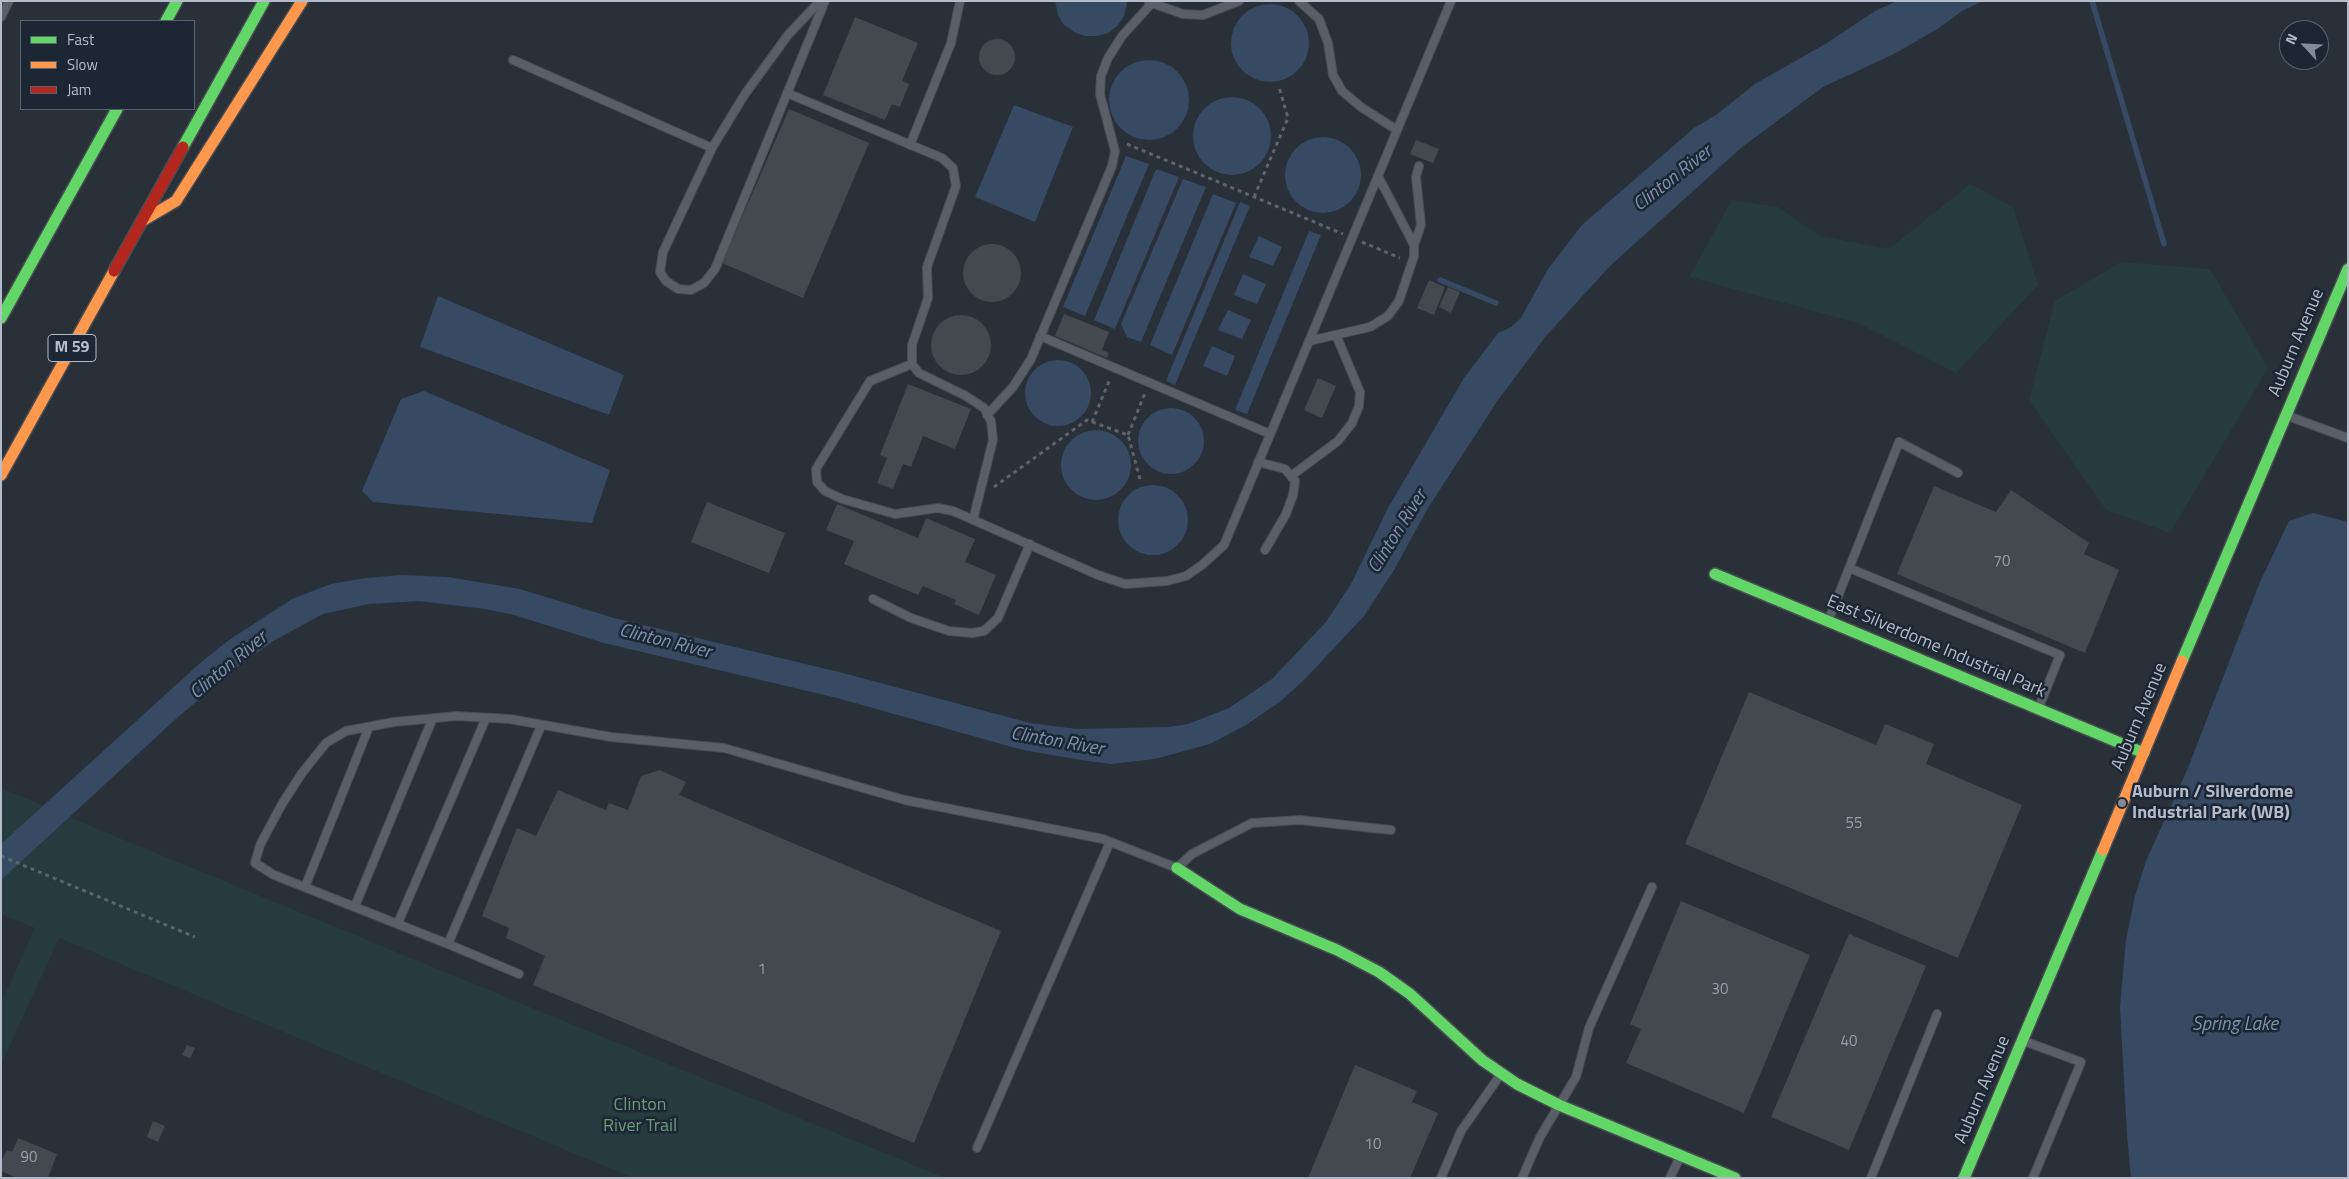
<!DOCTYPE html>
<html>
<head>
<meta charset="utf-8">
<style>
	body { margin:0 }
	#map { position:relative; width:2349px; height:1179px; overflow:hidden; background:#2a3038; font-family:"Titillium Web",sans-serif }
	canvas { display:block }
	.frame { position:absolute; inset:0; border:2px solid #b4bcc9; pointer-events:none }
	.legend { position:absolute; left:20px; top:20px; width:175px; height:90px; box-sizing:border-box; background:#1d2633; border:1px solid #59626f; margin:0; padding:6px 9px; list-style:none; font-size:15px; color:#b4bcc9 }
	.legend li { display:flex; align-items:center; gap:10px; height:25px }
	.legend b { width:25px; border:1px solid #59626f }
	.north { position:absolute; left:2279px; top:20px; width:50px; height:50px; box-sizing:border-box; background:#1d2633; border:1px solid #59626f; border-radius:50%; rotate:295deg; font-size:14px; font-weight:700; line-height:20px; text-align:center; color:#b4bcc9 }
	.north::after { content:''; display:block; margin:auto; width:18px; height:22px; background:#848b96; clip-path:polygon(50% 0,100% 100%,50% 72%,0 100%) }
</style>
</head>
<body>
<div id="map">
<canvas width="2349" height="1179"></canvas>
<div class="frame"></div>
<ul class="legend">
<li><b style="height:6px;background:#63d668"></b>Fast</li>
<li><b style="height:6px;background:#ff974d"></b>Slow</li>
<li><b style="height:6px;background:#b3261e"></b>Jam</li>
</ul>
<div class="north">N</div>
</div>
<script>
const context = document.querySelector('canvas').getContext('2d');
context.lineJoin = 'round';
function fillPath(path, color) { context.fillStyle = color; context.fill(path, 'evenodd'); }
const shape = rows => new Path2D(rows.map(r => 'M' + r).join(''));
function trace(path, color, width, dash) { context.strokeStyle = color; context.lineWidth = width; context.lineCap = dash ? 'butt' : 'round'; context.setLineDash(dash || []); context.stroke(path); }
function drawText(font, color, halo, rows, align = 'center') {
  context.font = font + ' "Titillium Web",sans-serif'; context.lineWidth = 5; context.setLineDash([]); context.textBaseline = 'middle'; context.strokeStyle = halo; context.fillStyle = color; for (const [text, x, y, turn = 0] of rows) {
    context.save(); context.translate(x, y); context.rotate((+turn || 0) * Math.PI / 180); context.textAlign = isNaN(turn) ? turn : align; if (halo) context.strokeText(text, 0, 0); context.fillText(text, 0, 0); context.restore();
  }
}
const green = shape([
	[1970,184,2013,207,2038,285,1956,373,1858,323,1689,277,1732,200,1778,207,1820,236,1889,249],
	[2121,262,2210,269,2268,368,2170,533,2106,510,2029,400,2055,301],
	[1,788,117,837,945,1178,633,1178,59,938,1,1065,1,1003,35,928,1,914]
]);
const water = shape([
	[1055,1,1127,1,1127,4,1124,16,1117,26,1108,33,1097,36,1085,36,1074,32,1064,25,1058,15],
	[1897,1,1983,1,1962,11,1939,28,1894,54,1823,87,1742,147,1610,266,1546,336,1498,400,1428,508,1394,570,1364,616,1305,679,1281,701,1246,725,1210,744,1155,759,1111,764,1081,760,1023,750,837,698,604,643,514,615,485,609,419,601,369,604,323,614,275,640,245,661,178,717,1,880,1,844,199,664,229,640,292,599,331,584,366,578,401,575,448,577,520,589,614,618,843,673,1030,723,1076,729,1169,727,1188,724,1229,708,1272,679,1326,622,1351,584,1388,508,1464,378,1498,333,1511,327,1521,318,1548,269,1582,225,1694,128,1716,115,1755,84,1827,43,1875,11],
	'1231 43a39 39 0 1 1 78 0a39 39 0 1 1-78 0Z',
	'1109 100a40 40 0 1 1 80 0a40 40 0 1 1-80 0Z',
	'1193 136a39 39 0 1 1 78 0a39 39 0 1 1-78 0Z',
	[1014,105,1073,127,1035,222,975,197],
	'1285 175a38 38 0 1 1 76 0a38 38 0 1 1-76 0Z',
	[1126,156,1149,164,1085,316,1063,307],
	[1156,169,1179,177,1115,329,1094,320],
	[1183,179,1206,187,1141,342,1127,337,1121,324],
	[1213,194,1236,203,1172,355,1150,345],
	[1240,202,1250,206,1175,385,1166,381],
	[1309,231,1321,235,1247,414,1235,410],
	[1259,236,1282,247,1273,266,1249,257],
	[1243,274,1266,284,1257,304,1234,295],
	[438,296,624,375,609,415,420,347],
	[1228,310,1251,320,1242,339,1218,330],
	[1212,346,1235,356,1227,376,1203,366],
	'1025 393a33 33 0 1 1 66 0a33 33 0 1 1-66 0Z',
	[424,391,610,470,592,523,373,502,362,491,401,399],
	'1138 441a33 33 0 1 1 66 0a33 33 0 1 1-66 0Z',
	'1061 465a35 35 0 1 1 70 0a35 35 0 1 1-70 0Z',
	'1118 520a35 35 0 1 1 70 0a35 35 0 1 1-70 0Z',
	[2313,513,2348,522,2348,1178,2131,1178,2127,1135,2120,1007,2126,940,2135,896,2146,861,2188,768,2260,582,2289,521]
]);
const stream = shape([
	[2092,1,2164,244],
	[1440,280,1496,303]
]);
const building = shape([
	[855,17,918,43,902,81,909,84,900,107,892,104,885,120,823,95],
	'979 57a18 18 0 1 1 36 0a18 18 0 1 1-36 0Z',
	[789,109,869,143,803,298,722,263],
	[1416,140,1439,149,1433,163,1410,154],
	'963 273a29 29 0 1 1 58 0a29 29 0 1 1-58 0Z',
	[1429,280,1445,287,1434,315,1417,308],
	[1448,287,1460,292,1451,313,1439,307],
	[1064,314,1109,332,1102,350,1109,353,1107,358,1055,336],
	'931 345a30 30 0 1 1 60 0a30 30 0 1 1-60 0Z',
	[1318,378,1336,386,1322,418,1304,410],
	[908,384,971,409,955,449,923,436,911,467,903,464,893,489,877,483,887,458,880,455],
	[1934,486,1996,512,2011,490,2089,543,2084,554,2119,570,2085,653,1897,574],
	[707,502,785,533,769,573,691,542],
	[837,504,918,538,926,518,975,539,965,562,996,575,979,615,954,604,956,600,923,586,918,595,844,564,854,541,826,530],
	[1749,692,1876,745,1885,724,1934,744,1926,764,2022,805,1958,958,1685,844],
	[660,770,686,782,679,795,1001,931,914,1143,533,985,545,956,506,938,509,928,482,916,517,828,536,836,558,790,606,810,609,803,628,810,641,776],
	[1681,901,1810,955,1744,1113,1626,1063,1641,1029,1630,1024],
	[1849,934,1926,966,1849,1150,1771,1117],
	[187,1045,195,1048,190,1058,182,1055],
	[1355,1065,1417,1091,1412,1102,1438,1113,1410,1178,1308,1178],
	[153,1121,165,1126,158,1142,147,1137],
	[18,1138,57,1154,48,1178,17,1178,1,1171,1,1162,7,1150,12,1152]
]);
const path = shape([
	[1127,144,1343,234],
	[1254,197,1288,118,1279,87],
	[1362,242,1400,258],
	[1092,422,1110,379],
	[1128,435,1145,393],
	[994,487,1087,420,1128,435,1141,483],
	[1,856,195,937]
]);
const lane = shape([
	[820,1,788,35,745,94,712,148,663,252,660,272,666,281,678,289,691,290,704,283,715,269,825,1],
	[1299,1,1319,19,1328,43,1333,75,1342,91,1361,107,1397,130],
	[1149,2,1183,14,1203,15,1239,1],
	[1,17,9,1],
	[513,60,712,148],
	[787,93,942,158,953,168,956,186,927,267,928,298,912,345,912,364,919,373,966,396,984,408,991,421,993,440,973,520],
	[910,145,951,43,960,1],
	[1414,245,1421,225,1416,177,1419,166],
	[1040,336,1270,434],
	[1309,341,1370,327,1388,316,1399,301,1414,256,1414,245,1378,176],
	[912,364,870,381,816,469,817,482,825,491,842,499,895,514,938,508,953,511,1098,575,1125,584,1167,581,1186,576,1202,565,1224,545,1451,1],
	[987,415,1013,387,1031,359,1112,166,1115,151,1100,94,1101,76,1108,58,1122,36,1151,4],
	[2288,416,2348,438],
	[1258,462,1285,469,1295,481,1293,495,1286,514,1265,550],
	[1291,476,1338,441,1352,423,1359,406,1360,392,1336,335],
	[1849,568,2060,655,2039,707],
	[873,599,911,618,949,631,972,633,984,631,998,618,1030,544],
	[1829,619,1899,442,1958,473],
	[541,726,448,944,274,875,255,863,260,845,282,804,302,773,326,743,346,731,394,722,456,716,510,719,611,737,724,748,905,800,1103,839,1177,868,1192,854,1252,823,1300,820,1391,830],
	[305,887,369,727],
	[355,906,432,720],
	[398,923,486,718],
	[448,944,519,974],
	[2024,1041,2081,1062,2033,1178],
	[977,1148,1110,842],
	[1441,1178,1461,1131,1501,1074],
	[1522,1178,1540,1137,1576,1077,1589,1028,1652,887],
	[1670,1178,1680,1157],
	[1871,1178,1937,1014]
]);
const fast = shape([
	[166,21,177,1],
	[183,147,264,1],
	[1,318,117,109],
	[1715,574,2144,753],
	[2182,661,2348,269],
	[1177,868,1240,909,1337,950,1379,972,1410,994,1482,1060,1517,1084,1559,1105,1735,1178],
	[1964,1178,2103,850]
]);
const slow = shape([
	[142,221,176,201,302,1],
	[1,475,114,271],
	[2103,850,2182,661]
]);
const jam = shape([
	[114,271,183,147]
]);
const markers = [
	[2122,803,5,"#848b96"]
];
const numberNames = [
	["70",2002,562],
	["55",1854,824],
	["1",762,970],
	["30",1720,990],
	["40",1849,1042],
	["10",1373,1145],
	["90",29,1158]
];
const shields = [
	[72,348,48]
];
const shieldNames = [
	["M 59",72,348]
];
const streetNames = [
	["Auburn Avenue",2297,343,-67],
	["East Silverdome Industrial Park",1936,647,23],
	["Auburn Avenue",2140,717,-67],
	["Auburn Avenue",1983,1090,-67]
];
const poiNames = [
	["Auburn / Silverdome",2132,793],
	["Industrial Park (WB)",2132,814]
];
const parkNames = [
	["Clinton",640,1106],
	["River Trail",640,1127]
];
const waterNames = [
	["Clinton River",1673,179,-38],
	["Clinton River",1398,532,-58],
	["Clinton River",665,642,14],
	["Clinton River",229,666,-40],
	["Clinton River",1057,742,10],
	["Spring Lake",2235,1025]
];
fillPath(green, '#273a3e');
fillPath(water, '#384963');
trace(stream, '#384963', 5.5);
fillPath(building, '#444950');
trace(lane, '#484c53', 10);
trace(fast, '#484c53', 14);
trace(slow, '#484c53', 14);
trace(jam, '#484c53', 14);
trace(path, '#5d636a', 3, [4, 4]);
trace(lane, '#5a5e66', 8);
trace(fast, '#63d668', 11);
trace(slow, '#ff974d', 11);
trace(jam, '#b3261e', 11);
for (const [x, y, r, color] of markers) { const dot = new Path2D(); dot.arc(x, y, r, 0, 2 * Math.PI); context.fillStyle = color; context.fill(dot); trace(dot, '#1d2633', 2); }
drawText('15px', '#989fab', null, numberNames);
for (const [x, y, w] of shields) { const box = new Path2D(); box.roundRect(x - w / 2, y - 13.5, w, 27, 4); context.fillStyle = '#1d2633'; context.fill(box); trace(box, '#b4bcc9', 1); }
drawText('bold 16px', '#b4bcc9', null, shieldNames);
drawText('18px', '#b4bcc9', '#1d2633', streetNames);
drawText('bold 18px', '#b4bcc9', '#1d2633', poiNames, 'left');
drawText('18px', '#6b9a76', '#1d2633', parkNames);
drawText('italic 19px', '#7c92b1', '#1d2633', waterNames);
</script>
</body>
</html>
